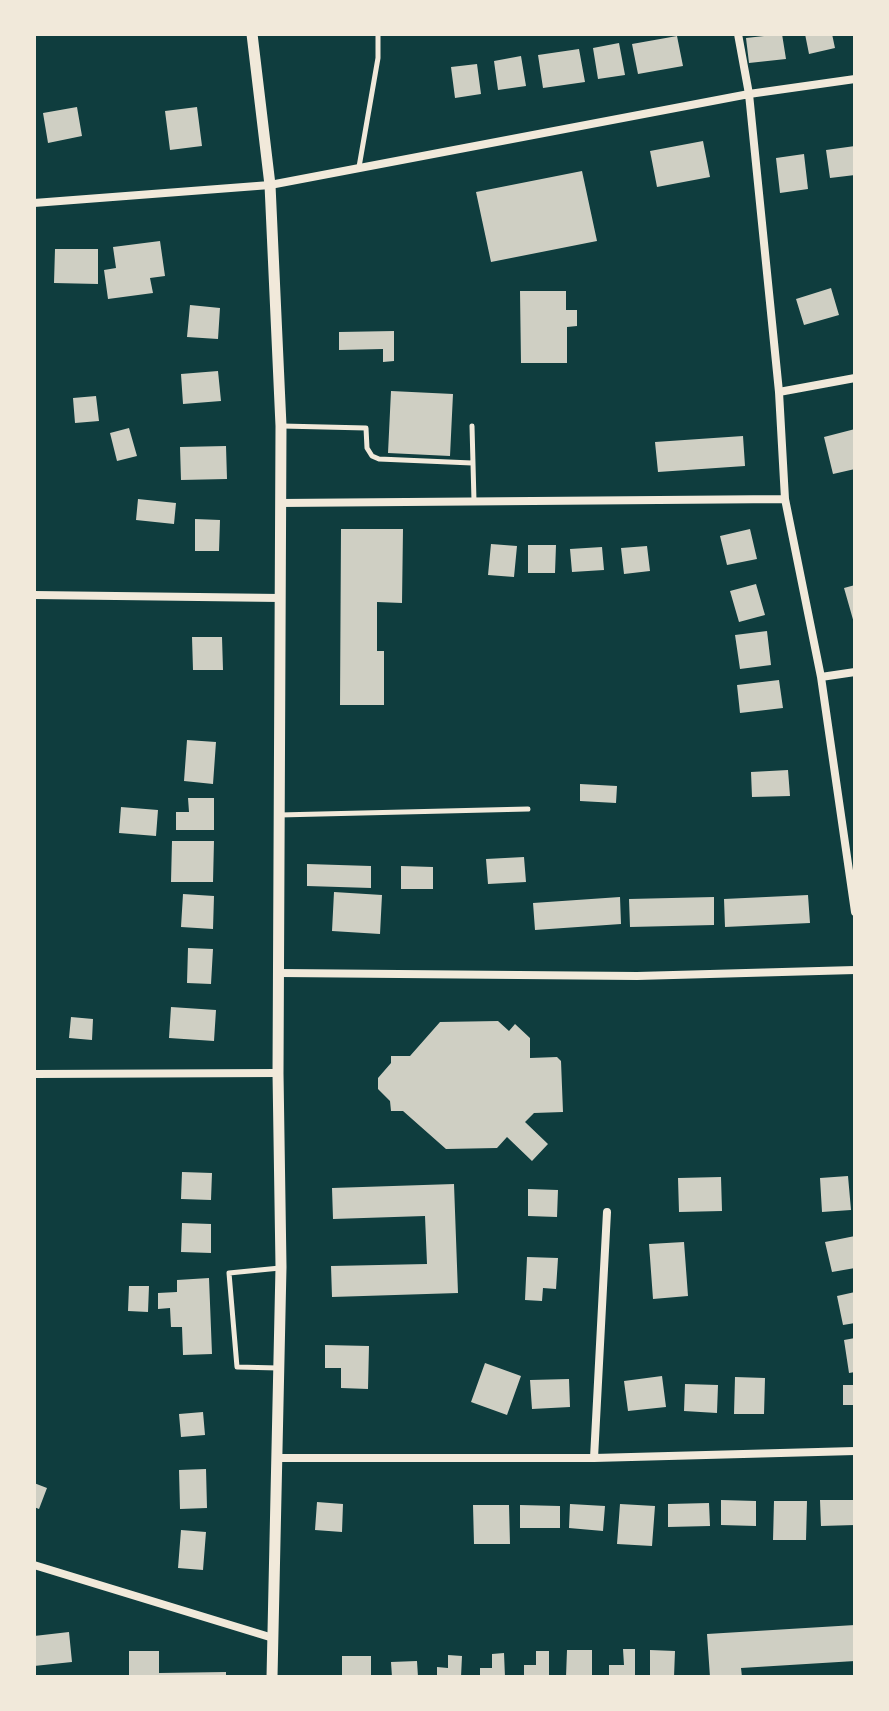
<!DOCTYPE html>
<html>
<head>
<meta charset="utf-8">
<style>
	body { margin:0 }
	#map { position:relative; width:889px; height:1711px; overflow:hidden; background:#0f3d3e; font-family:"Work Sans",sans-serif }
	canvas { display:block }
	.frame { position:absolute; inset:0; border:36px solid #f1e9da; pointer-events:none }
</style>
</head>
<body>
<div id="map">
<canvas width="889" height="1711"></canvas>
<div class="frame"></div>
</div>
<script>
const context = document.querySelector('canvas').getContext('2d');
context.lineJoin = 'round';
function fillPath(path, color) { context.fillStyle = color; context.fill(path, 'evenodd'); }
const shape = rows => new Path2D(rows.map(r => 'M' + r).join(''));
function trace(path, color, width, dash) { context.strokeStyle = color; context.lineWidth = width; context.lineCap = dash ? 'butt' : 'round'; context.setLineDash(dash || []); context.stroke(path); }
const building = shape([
	[782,34,786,59,749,63,746,38],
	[805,34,832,34,835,48,809,54],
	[677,36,683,66,638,74,632,44],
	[619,43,625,75,598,79,593,48],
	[579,49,585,82,543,88,538,55],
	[521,56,526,86,498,90,494,61],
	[477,64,481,94,455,98,451,67],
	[77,107,82,136,48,143,43,113],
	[197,107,202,146,170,150,165,111],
	[703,141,710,177,657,187,650,151],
	[855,146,855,175,830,178,826,150],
	[804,154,808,189,780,193,776,158],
	[582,171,597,241,491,262,476,192],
	[160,241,165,276,150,278,153,293,108,299,104,270,116,268,113,247],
	[55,249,98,249,98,284,54,283],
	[831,288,839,315,804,325,796,299],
	[520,291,566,291,566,310,577,310,577,326,567,327,567,363,521,363],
	[190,305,220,308,218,339,187,337],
	[394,331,394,361,383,362,383,349,339,350,339,332],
	[218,371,221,401,183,404,181,374],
	[391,391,453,394,450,456,388,453],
	[96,396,99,421,75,423,73,398],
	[129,428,137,456,117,461,110,433],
	[855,429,855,469,833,474,824,437],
	[743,436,745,466,658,472,655,442],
	[226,446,227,479,181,480,180,447],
	[138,499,176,503,174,524,136,520],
	[195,519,220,520,219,551,195,551],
	[341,529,403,529,402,603,377,602,377,651,384,651,384,705,340,705],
	[750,529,757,559,727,565,720,536],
	[491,544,517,546,514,577,488,575],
	[528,545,556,545,555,573,528,573],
	[647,546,650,571,624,574,621,548],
	[602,547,604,570,572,572,570,549],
	[756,584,765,615,739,622,730,591],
	[855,585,855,623,854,623,844,588],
	[767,631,771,665,740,669,735,635],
	[192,637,222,637,223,670,193,670],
	[779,680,783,708,740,713,737,685],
	[187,740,216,742,213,784,184,781],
	[788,770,790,796,752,797,751,772],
	[580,784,617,786,616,803,580,801],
	[188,798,214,798,214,830,176,830,176,812,189,812],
	[121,807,158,810,156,836,119,833],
	[172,841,214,841,213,882,171,882],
	[524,857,526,882,488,884,486,859],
	[307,864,371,866,371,888,307,886],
	[401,866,433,867,433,889,401,889],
	[334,892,382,895,380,934,332,931],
	[183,894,214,896,213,929,181,927],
	[808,895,810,923,725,927,724,899],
	[620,897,621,924,535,930,533,903],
	[714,897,714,925,630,927,629,899],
	[188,948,213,949,211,984,187,983],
	[171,1007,216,1010,214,1041,169,1038],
	[71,1017,93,1019,92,1040,69,1038],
	[498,1021,509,1031,515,1024,530,1038,530,1058,557,1057,561,1061,563,1112,534,1113,525,1122,548,1144,532,1161,507,1137,497,1148,446,1149,403,1111,391,1111,390,1101,378,1089,378,1078,391,1063,391,1056,410,1056,440,1022],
	[182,1172,212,1173,211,1200,181,1199],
	[848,1176,851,1210,822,1212,820,1178],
	[721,1177,722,1211,679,1212,678,1178],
	[454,1184,458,1293,332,1297,331,1266,427,1264,425,1216,333,1219,332,1188],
	[528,1189,558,1190,557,1217,528,1216],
	[182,1223,211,1224,211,1253,181,1252],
	[855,1236,855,1268,832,1272,825,1242],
	[684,1242,688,1296,653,1299,649,1244],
	[527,1257,558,1258,556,1289,543,1288,542,1301,525,1300],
	[209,1278,212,1354,183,1355,182,1327,171,1327,170,1308,158,1309,158,1293,177,1292,177,1280],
	[129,1286,149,1286,148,1312,128,1311],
	[855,1292,855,1323,843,1325,837,1296],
	[855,1338,855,1372,849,1373,844,1340],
	[325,1345,369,1346,368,1389,341,1388,341,1368,325,1368],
	[485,1363,521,1376,507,1415,471,1402],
	[662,1376,666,1407,628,1411,624,1381],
	[735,1377,765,1378,764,1414,734,1414],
	[569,1379,570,1407,532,1409,530,1380],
	[685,1384,718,1385,717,1413,684,1411],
	[843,1385,855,1385,855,1405,843,1405],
	[203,1412,205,1435,181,1437,179,1414],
	[206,1469,207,1508,180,1509,179,1470],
	[34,1483,47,1488,39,1509,34,1507],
	[721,1500,756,1501,756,1526,721,1525],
	[820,1500,855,1500,855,1525,821,1526],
	[774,1501,807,1501,806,1540,773,1540],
	[317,1502,343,1504,342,1532,315,1530],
	[709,1503,710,1526,668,1527,668,1504],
	[570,1504,605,1506,603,1531,569,1528],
	[620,1504,655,1506,652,1546,617,1544],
	[473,1505,509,1505,510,1544,474,1544],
	[520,1505,560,1506,560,1528,520,1528],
	[181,1530,206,1532,203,1570,178,1568],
	[855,1625,855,1661,741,1668,742,1677,710,1677,707,1634],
	[69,1632,72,1662,34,1666,34,1636],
	[623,1649,635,1649,635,1677,609,1677,609,1665,624,1665],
	[567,1650,592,1650,592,1677,566,1677],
	[650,1650,675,1651,674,1677,650,1677],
	[129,1651,159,1651,159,1673,226,1672,226,1677,129,1677],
	[536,1651,549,1651,549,1677,524,1677,524,1665,536,1665],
	[504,1653,505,1677,480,1677,480,1668,492,1668,492,1654],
	[448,1655,462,1656,461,1677,437,1677,437,1667,448,1668],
	[342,1656,371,1656,371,1677,342,1677],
	[417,1661,418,1677,392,1677,391,1662]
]);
const service = shape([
	[359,167,378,58,378,34],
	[282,426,366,428,367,448,372,456,379,459,472,463],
	[472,426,474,501],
	[279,815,528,809],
	[278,1368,237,1367,229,1273,280,1268]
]);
const minor = shape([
	[738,34,749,94,779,392,785,499,821,677,855,912],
	[34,203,270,185,749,94,855,79],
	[779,392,855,378],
	[280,503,785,499],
	[34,595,280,598],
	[821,677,855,672],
	[280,973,637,976,855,970],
	[34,1074,278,1073],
	[278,1458,594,1458,855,1451],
	[594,1458,607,1212],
	[34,1565,273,1638]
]);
const tertiary = shape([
	[252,34,270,185,281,426,278,1073,281,1267,272,1677]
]);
fillPath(building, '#cfcfc3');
trace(service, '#f1e9da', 5);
trace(minor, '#f1e9da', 8);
trace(tertiary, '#f1e9da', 11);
</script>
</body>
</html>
